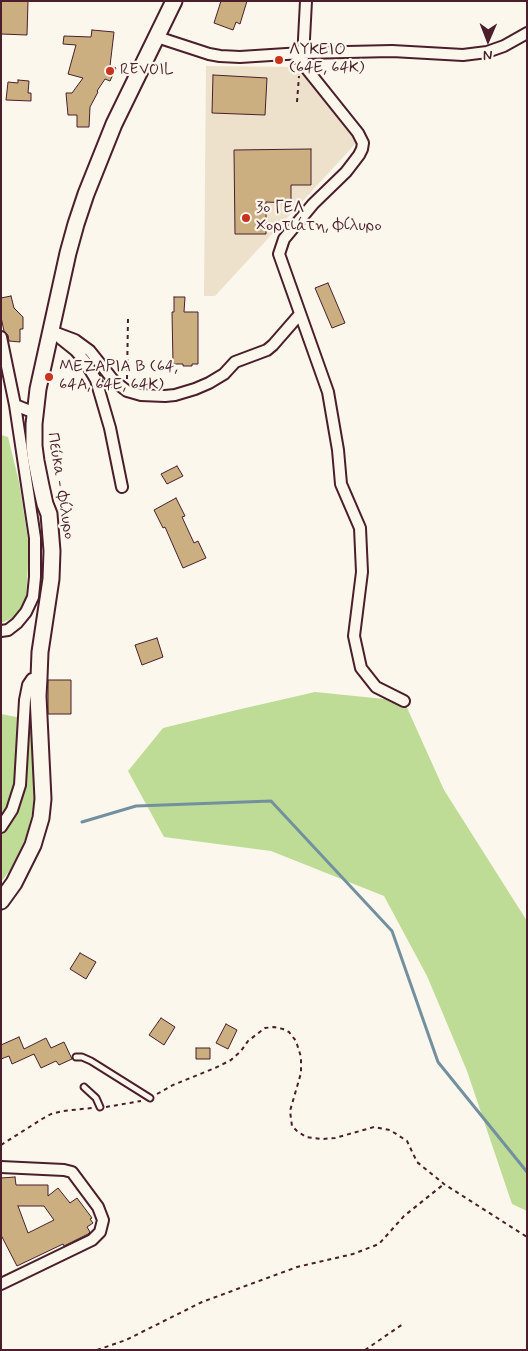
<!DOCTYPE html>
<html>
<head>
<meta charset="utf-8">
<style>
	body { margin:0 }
	#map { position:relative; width:528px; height:1351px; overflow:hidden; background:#fbf7ec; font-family:Mynerve,sans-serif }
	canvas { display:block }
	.frame { position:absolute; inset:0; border:2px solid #4a1f2b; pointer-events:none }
	.north { position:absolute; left:463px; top:15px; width:50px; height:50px; -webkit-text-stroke:4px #fbf7ec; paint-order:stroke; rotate:181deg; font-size:14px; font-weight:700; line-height:20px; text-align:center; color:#4a1f2b }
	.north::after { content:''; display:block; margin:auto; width:18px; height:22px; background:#4a1f2b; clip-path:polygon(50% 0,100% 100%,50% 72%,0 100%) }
</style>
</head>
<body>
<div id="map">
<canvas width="528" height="1351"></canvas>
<div class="frame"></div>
<div class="north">N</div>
</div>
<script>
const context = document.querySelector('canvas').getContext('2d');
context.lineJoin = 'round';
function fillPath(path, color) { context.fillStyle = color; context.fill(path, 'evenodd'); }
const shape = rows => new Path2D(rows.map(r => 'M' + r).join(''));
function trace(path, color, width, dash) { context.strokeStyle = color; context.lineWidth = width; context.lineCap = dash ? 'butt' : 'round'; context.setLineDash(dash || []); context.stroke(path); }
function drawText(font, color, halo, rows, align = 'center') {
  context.font = font + ' Mynerve,sans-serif'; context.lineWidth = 4.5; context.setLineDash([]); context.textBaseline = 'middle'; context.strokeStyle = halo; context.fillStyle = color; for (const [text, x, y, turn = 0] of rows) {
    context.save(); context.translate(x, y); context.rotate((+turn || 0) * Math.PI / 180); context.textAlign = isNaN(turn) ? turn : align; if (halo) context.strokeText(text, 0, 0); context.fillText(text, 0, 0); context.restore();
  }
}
const built = shape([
	[206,66,299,67,358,141,215,296,204,296]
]);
const green = shape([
	[1,435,8,437,19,482,29,546,26,599,21,609,15,617,1,623],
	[315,692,404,701,444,790,527,921,527,1211,512,1204,467,1071,427,976,384,896,271,851,164,837,128,771,163,728,241,709],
	[1,714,32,720,35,801,27,835,10,870,1,882]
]);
const stream = shape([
	[82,822,136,806,271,801,392,931,438,1062,527,1172]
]);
const building = shape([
	[1,1,28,1,27,35,1,34,1,1],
	[221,1,247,1,240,24,236,22,233,30,214,23,221,1],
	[92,30,114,32,110,66,116,68,110,81,105,79,97,91,98,92,90,107,89,127,77,127,77,115,68,115,66,93,72,93,83,78,68,74,76,45,63,44,64,36,91,37,92,30],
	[213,75,267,78,265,115,212,113,213,75],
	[18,80,29,81,28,93,31,93,31,101,6,100,8,82,18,83,18,80],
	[311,149,311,185,291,185,291,203,266,202,266,234,235,234,234,150,311,149],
	[328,283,345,323,332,328,315,288,328,283],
	[11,296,14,308,23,317,23,329,20,329,20,342,9,341,8,335,4,331,1,317,1,298,11,296],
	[174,297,185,297,184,312,198,312,198,364,192,364,192,366,183,366,183,364,173,364,172,312,174,312,174,297],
	[177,466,183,476,167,484,161,474,177,466],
	[176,498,185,516,182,517,194,543,198,541,206,558,183,568,165,527,163,528,154,510,176,498],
	[157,638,163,657,142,665,135,645,157,638],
	[48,680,71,680,71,714,48,714,48,680],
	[80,953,96,962,86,979,70,969,80,953],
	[161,1018,175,1027,164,1045,149,1035,161,1018],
	[226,1024,237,1030,228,1049,216,1043,226,1024],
	[19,1037,24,1049,46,1038,51,1048,64,1042,72,1059,59,1065,56,1061,41,1068,34,1054,12,1064,9,1056,1,1059,1,1045,19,1037],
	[196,1048,210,1048,210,1059,196,1059,196,1048],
	[15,1177,16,1185,48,1185,48,1196,58,1188,70,1203,77,1198,92,1218,90,1219,93,1223,87,1227,90,1232,88,1234,64,1246,63,1244,17,1266,1,1235,1,1178,15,1177],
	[18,1206,44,1206,54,1220,28,1233,18,1206]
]);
const path = shape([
	[297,102,299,76],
	[127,379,128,317],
	[157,1094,173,1085,215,1068,231,1060,241,1051,248,1041,265,1028,274,1027,283,1029,289,1032,296,1041,301,1057,301,1073,290,1111,292,1126,297,1131,306,1137,322,1139,335,1138,374,1127,390,1130,407,1141,417,1162,444,1184,527,1237],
	[106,1107,141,1101],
	[1,1145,42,1119,51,1114,63,1111,92,1108],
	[97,1350,126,1340,202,1302,297,1267,353,1254,379,1244,404,1216,444,1184],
	[365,1350,403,1324]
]);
const service = shape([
	[76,1057,82,1057,91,1061,150,1098],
	[84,1087,96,1098,100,1107]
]);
const minor = shape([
	[157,37,209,54,220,56,240,57,302,53,392,51,463,55,487,52,504,46,527,33],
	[294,53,358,133,363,143,362,149,359,155,346,172,313,204,284,239,279,254,328,392,338,450,341,484,360,528,362,572,354,636,361,668,376,687,404,701],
	[303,58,306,1],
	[51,331,75,340,90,351,114,381,127,391,141,395,165,396,175,395,195,389,209,383,224,374,235,362,267,350,273,345,300,314],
	[1,337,15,405,35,413],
	[60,338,75,350,84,360,96,380,110,428,122,487],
	[1,631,8,630,17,623,26,612,33,597,35,577,35,538,15,405],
	[1,827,12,810,20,785,25,700,28,685,32,679,39,678],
	[1,1167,64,1170,72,1172,98,1207,103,1220,100,1232,92,1240,1,1284]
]);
const secondary = shape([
	[1,901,14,883,33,845,41,818,43,799,38,696,39,678,40,652,51,579,52,551,49,514,45,504,41,486,36,461,34,446,34,424,38,389,68,253,76,224,86,194,114,124,174,1]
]);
const markers = [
	[279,60,5,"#c8321e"],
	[110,71,5,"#c8321e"],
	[246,218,5,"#c8321e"],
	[49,377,5,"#c8321e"]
];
const poiNames = [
	["ΛΥΚΕΙΟ",289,51],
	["(64Ε, 64Κ)",289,69],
	["REVOIL",120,71],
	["3ο ΓΕΛ",256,209],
	["Χορτιάτη, Φίλυρο",256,227],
	["ΜΕΖΑΡΙΑ B (64,",59,368],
	["64Α, 64Ε, 64Κ)",59,386]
];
const streetNames = [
	["Πεύκα - Φίλυρο",60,486,81]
];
fillPath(built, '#ede1cc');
fillPath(green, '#bedc95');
trace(stream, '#73909f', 3);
fillPath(building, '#cbaf80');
trace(building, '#4a1f2b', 1);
trace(service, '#4a1f2b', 9);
trace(minor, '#4a1f2b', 14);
trace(secondary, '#4a1f2b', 19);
trace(path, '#4a1f2b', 2, [4, 4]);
trace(service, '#fbf7ec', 5);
trace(minor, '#fbf7ec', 10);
trace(secondary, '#fbf7ec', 15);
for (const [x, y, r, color] of markers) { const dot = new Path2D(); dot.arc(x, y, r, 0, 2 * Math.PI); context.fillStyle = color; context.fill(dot); trace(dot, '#fbf7ec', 2); }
drawText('16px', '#4a1f2b', '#fbf7ec', poiNames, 'left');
drawText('16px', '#4a1f2b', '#fbf7ec', streetNames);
</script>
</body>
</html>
